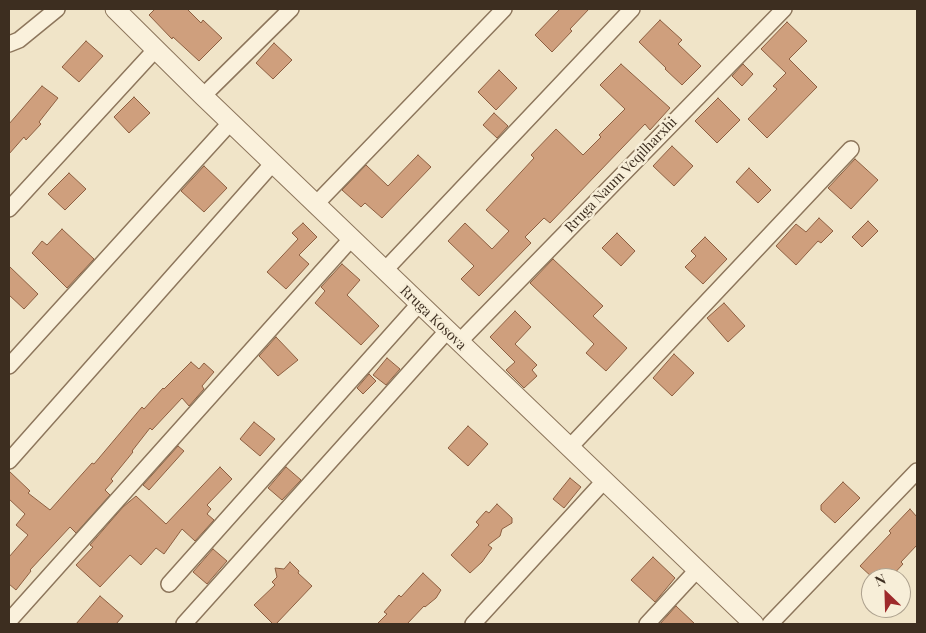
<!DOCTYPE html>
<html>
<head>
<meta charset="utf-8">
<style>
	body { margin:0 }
	#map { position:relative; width:926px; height:633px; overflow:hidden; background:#f0e4c8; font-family:"Playfair Display",serif }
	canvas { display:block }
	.frame { position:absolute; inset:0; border:10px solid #3d2e20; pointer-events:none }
	.north { position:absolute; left:861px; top:568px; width:50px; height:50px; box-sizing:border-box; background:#f7eed8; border:1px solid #ada18e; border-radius:50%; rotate:336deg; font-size:14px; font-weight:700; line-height:20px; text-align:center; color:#3d2e20 }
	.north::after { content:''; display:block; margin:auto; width:18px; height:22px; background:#9e2a2b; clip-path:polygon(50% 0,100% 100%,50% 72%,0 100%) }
</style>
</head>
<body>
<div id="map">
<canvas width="926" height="633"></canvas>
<div class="frame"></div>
<div class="north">N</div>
</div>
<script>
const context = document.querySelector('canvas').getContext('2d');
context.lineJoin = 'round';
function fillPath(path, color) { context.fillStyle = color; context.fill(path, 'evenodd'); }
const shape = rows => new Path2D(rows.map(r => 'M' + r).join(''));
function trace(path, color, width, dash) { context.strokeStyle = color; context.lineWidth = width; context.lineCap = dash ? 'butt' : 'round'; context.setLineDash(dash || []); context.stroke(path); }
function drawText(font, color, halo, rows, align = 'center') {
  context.font = font + ' "Playfair Display",serif'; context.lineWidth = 5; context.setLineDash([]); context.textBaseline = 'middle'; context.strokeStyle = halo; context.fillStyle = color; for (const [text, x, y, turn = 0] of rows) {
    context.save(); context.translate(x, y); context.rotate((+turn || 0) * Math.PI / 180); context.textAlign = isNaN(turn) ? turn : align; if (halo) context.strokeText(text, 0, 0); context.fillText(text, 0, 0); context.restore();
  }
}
const building = shape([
	[155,9,187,9,201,23,203,20,222,38,199,61,173,37,172,39,149,15,155,9],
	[560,9,589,9,570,29,572,31,552,52,535,35,560,9],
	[660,20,682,40,678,44,701,66,682,85,665,69,666,68,639,42,660,20],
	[787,22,807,41,789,59,817,87,767,138,748,119,777,89,773,86,786,73,761,49,787,22],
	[86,41,103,56,79,82,62,67,86,41],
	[274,43,292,60,273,79,256,63,274,43],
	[621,64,670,108,650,130,645,124,550,223,544,218,525,237,531,243,479,296,461,279,474,266,448,241,465,223,492,249,509,231,486,210,534,158,531,155,556,129,583,155,601,137,599,135,625,109,600,85,621,64],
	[743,64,753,74,742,86,732,76,743,64],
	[499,70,517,88,496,110,478,92,499,70],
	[42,86,58,98,39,122,41,124,26,140,24,137,9,154,9,124,42,86],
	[134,97,150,113,129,133,114,117,134,97],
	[718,98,740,120,717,143,695,121,718,98],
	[494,113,508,126,497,138,483,125,494,113],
	[672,146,693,166,674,186,653,166,672,146],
	[418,155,431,167,382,218,365,203,361,207,342,190,366,165,388,186,418,155],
	[855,159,878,180,851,209,828,188,855,159],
	[204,166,227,188,204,212,181,191,204,166],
	[749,168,771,190,758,203,736,182,749,168],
	[69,173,86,189,65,210,48,194,69,173],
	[819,218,833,231,821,243,818,241,796,265,776,246,796,224,806,232,819,218],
	[868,221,878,231,862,247,852,237,868,221],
	[303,223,317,237,299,255,309,264,286,289,267,272,298,239,292,233,303,223],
	[62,229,94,259,67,288,32,253,42,241,47,245,62,229],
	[617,233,635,251,621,266,602,248,617,233],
	[705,237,727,259,703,284,685,267,696,256,691,251,705,237],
	[553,259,603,306,593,316,627,348,606,371,586,353,594,344,530,283,553,259],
	[342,264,360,280,347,295,379,326,361,345,315,303,325,291,321,287,342,264],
	[9,266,38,294,24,309,9,295,9,266],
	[724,303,745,326,728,342,707,318,724,303],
	[515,311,531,327,515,344,537,365,532,370,537,376,524,388,506,370,515,362,490,337,515,311],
	[276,337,298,360,278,376,259,356,276,337],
	[674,354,694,373,672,396,653,378,674,354],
	[387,358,400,369,386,385,373,375,387,358],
	[191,362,199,369,204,363,214,372,202,386,204,389,189,406,182,398,152,430,150,428,132,451,133,452,111,479,113,481,105,490,110,495,76,533,70,527,30,570,31,571,16,590,9,584,9,557,28,535,16,525,25,514,9,499,9,471,30,491,28,493,50,510,92,463,94,464,142,407,144,409,163,388,164,389,191,362],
	[369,374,376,381,363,394,357,388,369,374],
	[254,422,275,439,260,456,240,439,254,422],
	[468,426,488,444,468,466,448,448,468,426],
	[178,446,184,451,149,490,143,485,178,446],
	[220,467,232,479,207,505,211,509,207,514,214,520,195,541,182,529,164,554,156,548,141,565,130,555,100,587,76,565,93,547,90,545,123,507,136,496,166,524,220,467],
	[286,467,301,480,282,500,268,488,286,467],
	[570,478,581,487,564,508,553,499,570,478],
	[843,482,860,498,835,523,821,510,821,505,843,482],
	[497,504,512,518,512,523,502,529,500,536,488,545,492,548,482,562,470,573,451,555,479,525,476,522,486,511,489,513,497,504],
	[910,509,917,517,917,545,901,562,903,564,890,578,873,578,860,566,891,533,889,531,910,509],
	[213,549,227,561,207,584,193,572,213,549],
	[653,557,675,578,655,602,631,580,653,557],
	[290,562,299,571,298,573,312,586,276,624,273,624,254,605,275,585,272,582,277,577,275,568,284,569,290,562],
	[423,573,441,590,436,598,425,607,424,606,407,624,377,624,387,614,384,612,399,595,401,597,423,573],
	[100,596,123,616,116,624,76,624,100,596],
	[676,606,695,624,660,624,676,606]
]);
const minor = shape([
	[9,44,19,40,57,9],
	[203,96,291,9],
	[315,205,504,9],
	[9,209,155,50],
	[385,270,632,9],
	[459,342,784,9],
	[9,366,230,123],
	[569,448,851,149],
	[9,461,273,163],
	[169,584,419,304],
	[9,621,351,239],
	[184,624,447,331],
	[473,624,604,481],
	[647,624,697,570],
	[770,624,917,471]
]);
const tertiary = shape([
	[115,9,203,96,754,624]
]);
const streetNames = [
	["Rruga Naum Veqilharxhi",621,175,-46],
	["Rruga Kosova",433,318,44]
];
fillPath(building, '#cf9f7d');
trace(building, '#8d5f41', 1);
trace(minor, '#8d765c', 18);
trace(tertiary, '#8d765c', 21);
trace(minor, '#faf1dc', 15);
trace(tertiary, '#faf1dc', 19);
drawText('14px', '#3d2e20', '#f7eed8', streetNames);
</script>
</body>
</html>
